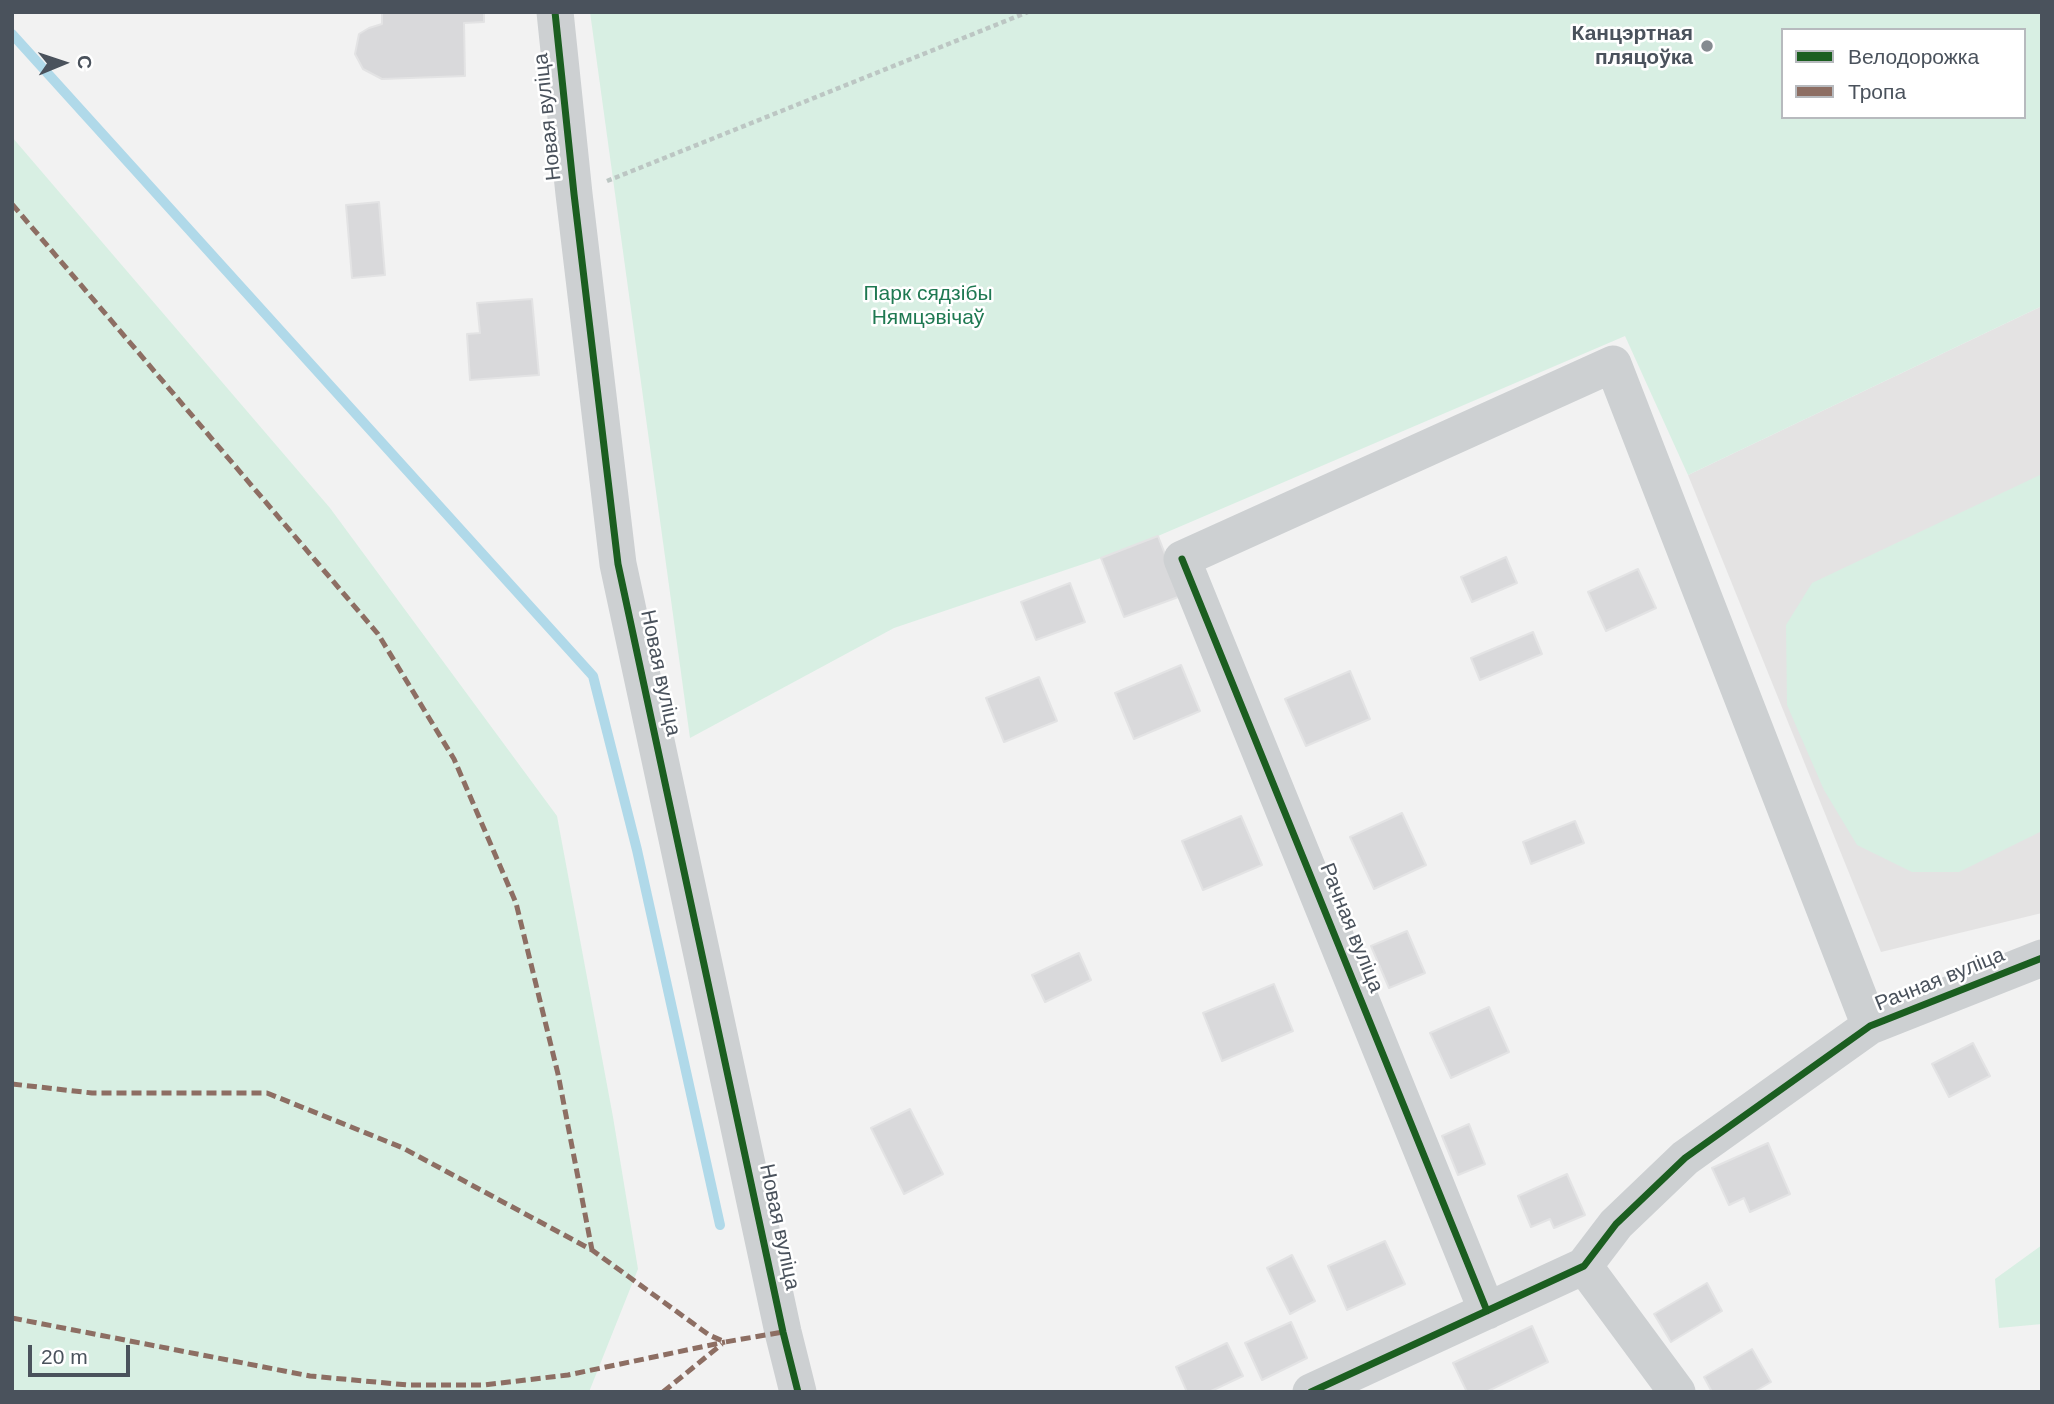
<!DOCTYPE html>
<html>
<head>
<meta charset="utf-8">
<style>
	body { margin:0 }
	#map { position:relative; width:2054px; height:1404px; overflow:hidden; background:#f2f2f2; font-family:Arial,sans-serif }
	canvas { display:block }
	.frame { position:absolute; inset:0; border:14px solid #4a525c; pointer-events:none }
	.legend { position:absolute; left:1781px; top:28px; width:245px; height:91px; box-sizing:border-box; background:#fff; border:2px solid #b7babe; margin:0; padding:9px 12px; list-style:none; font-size:21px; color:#4a525c }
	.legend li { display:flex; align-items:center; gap:14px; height:35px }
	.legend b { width:35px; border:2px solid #b7babe }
	.north { position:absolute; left:28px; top:28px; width:70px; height:70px; -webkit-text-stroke:5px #fff; paint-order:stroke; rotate:88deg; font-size:19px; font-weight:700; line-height:28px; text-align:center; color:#4a525c }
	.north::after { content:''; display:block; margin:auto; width:24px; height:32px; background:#4a525c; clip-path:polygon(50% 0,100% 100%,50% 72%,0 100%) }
	.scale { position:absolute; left:28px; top:1345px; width:102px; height:32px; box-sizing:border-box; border:4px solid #4a525c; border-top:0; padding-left:9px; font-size:21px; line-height:24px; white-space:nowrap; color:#4a525c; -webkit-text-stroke:5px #fff; paint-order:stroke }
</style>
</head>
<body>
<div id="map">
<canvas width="2054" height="1404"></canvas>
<div class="frame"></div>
<ul class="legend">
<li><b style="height:9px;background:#1b5e20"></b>Велодорожка</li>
<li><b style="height:9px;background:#8d6e63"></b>Тропа</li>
</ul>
<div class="north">С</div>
<div class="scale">20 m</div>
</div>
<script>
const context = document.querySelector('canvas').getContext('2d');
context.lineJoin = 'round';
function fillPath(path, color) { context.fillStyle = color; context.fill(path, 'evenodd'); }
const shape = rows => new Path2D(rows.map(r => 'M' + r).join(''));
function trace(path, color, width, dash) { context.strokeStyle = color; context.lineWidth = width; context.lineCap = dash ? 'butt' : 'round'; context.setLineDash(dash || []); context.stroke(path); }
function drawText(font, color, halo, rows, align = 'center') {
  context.font = font + ' Arial,sans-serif'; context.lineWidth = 5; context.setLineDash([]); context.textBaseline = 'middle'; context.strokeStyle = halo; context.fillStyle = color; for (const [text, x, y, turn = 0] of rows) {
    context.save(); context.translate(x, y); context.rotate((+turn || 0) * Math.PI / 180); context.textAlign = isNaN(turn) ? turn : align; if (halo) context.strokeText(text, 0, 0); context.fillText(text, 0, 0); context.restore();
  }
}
const education = shape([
	[2042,306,2042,913,1881,952,1688,475]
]);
const green = shape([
	[590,12,2042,12,2042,306,1688,475,1625,336,1158,536,1101,558,894,628,690,738],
	[1783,30,2024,30,2024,117,1783,117],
	[12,137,330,508,557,816,613,1117,638,1269,589,1392,12,1392],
	[2042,474,2042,831,1959,872,1912,872,1857,845,1824,790,1787,705,1786,625,1812,583],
	[2042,1245,2042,1324,1999,1328,1995,1279]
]);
const stream = shape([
	[12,34,593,676,637,850,720,1225]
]);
const building = shape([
	[382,12,484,12,484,22,464,23,465,76,382,79,363,69,355,54,359,34,369,28,382,24,382,12],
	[379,202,385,275,352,278,346,205,379,202],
	[532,299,539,375,470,380,467,334,480,333,477,303,532,299],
	[1158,536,1181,596,1124,617,1101,558,1158,536],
	[1506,557,1517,583,1472,602,1461,577,1506,557],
	[1638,569,1656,608,1606,631,1588,592,1638,569],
	[1070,583,1085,622,1036,640,1021,602,1070,583],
	[1533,632,1542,654,1480,680,1471,658,1533,632],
	[1181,665,1200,711,1134,739,1115,693,1181,665],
	[1350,671,1370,719,1306,746,1285,699,1350,671],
	[1039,677,1057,721,1004,742,986,698,1039,677],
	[1402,813,1426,865,1374,889,1350,837,1402,813],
	[1241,816,1262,865,1203,890,1182,841,1241,816],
	[1575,821,1584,843,1531,864,1523,842,1575,821],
	[1407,931,1425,973,1389,988,1371,946,1407,931],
	[1079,953,1091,980,1045,1002,1032,975,1079,953],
	[1274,984,1293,1031,1222,1061,1203,1013,1274,984],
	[1489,1007,1509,1052,1451,1078,1430,1033,1489,1007],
	[1973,1043,1990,1076,1949,1097,1932,1064,1973,1043],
	[910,1109,943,1174,904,1194,871,1128,910,1109],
	[1469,1124,1485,1164,1458,1175,1442,1136,1469,1124],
	[1768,1143,1790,1194,1750,1212,1744,1198,1729,1205,1712,1168,1768,1143],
	[1567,1174,1585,1215,1554,1228,1550,1219,1531,1227,1518,1196,1567,1174],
	[1385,1241,1405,1284,1347,1310,1328,1266,1385,1241],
	[1292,1255,1315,1301,1290,1314,1267,1268,1292,1255],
	[1707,1283,1722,1311,1671,1342,1654,1314,1707,1283],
	[1291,1322,1307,1358,1262,1380,1245,1343,1291,1322],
	[1532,1326,1548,1362,1486,1392,1467,1392,1453,1363,1532,1326],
	[1227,1343,1243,1376,1209,1392,1187,1392,1176,1367,1227,1343],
	[1752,1349,1771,1382,1754,1392,1712,1392,1704,1377,1752,1349]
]);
const path = shape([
	[607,181,1028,12]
]);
const minor = shape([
	[555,12,574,194,618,564,783,1332,798,1392],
	[1584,1266,1677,1392],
	[1487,1311,1182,559,1613,364,1870,1026],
	[1311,1392,1584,1266,1616,1224,1685,1158,1870,1026,2042,958]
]);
const quiet = shape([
	[12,204,378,634,454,759,516,903,558,1074,592,1250],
	[12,1084,92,1093,267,1093,403,1148,592,1250,709,1335,725,1342,783,1332],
	[12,1318,310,1376,408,1385,483,1385,568,1375,725,1342],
	[663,1392,722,1344]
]);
const cycleway = shape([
	[555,12,574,194,618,564,783,1332,798,1392],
	[1182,559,1487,1311],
	[1311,1392,1584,1266,1616,1224,1685,1158,1870,1026,2042,958]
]);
const markers = [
	[1707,46,7,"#858a90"]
];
const poiNames = [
	["Канцэртная",1693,34],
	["пляцоўка",1693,58]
];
const streetNames = [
	["Новая вуліца",548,117,-96],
	["Новая вуліца",660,673,78],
	["Рачная вуліца",1351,928,68],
	["Рачная вуліца",1940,980,-22],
	["Новая вуліца",779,1227,78]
];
const parkNames = [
	["Парк сядзібы",928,294],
	["Нямцэвічаў",928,318]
];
fillPath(education, '#e4e3e3');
fillPath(green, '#d8efe3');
trace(stream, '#b0d9e9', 10);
fillPath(building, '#d9d9db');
trace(building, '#e3e3e4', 2);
trace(path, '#bcc6c3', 4.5, [5, 3.5]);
trace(minor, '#cdd0d2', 37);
trace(quiet, '#8d6e63', 5, [10, 5]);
trace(cycleway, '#1b5e20', 7);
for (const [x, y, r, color] of markers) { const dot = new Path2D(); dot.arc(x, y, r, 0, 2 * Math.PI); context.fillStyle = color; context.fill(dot); trace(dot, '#fff', 2.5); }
drawText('bold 21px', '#4a525c', '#fff', poiNames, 'right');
drawText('21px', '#4a525c', '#fff', streetNames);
drawText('21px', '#1f7952', '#fff', parkNames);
</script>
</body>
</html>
